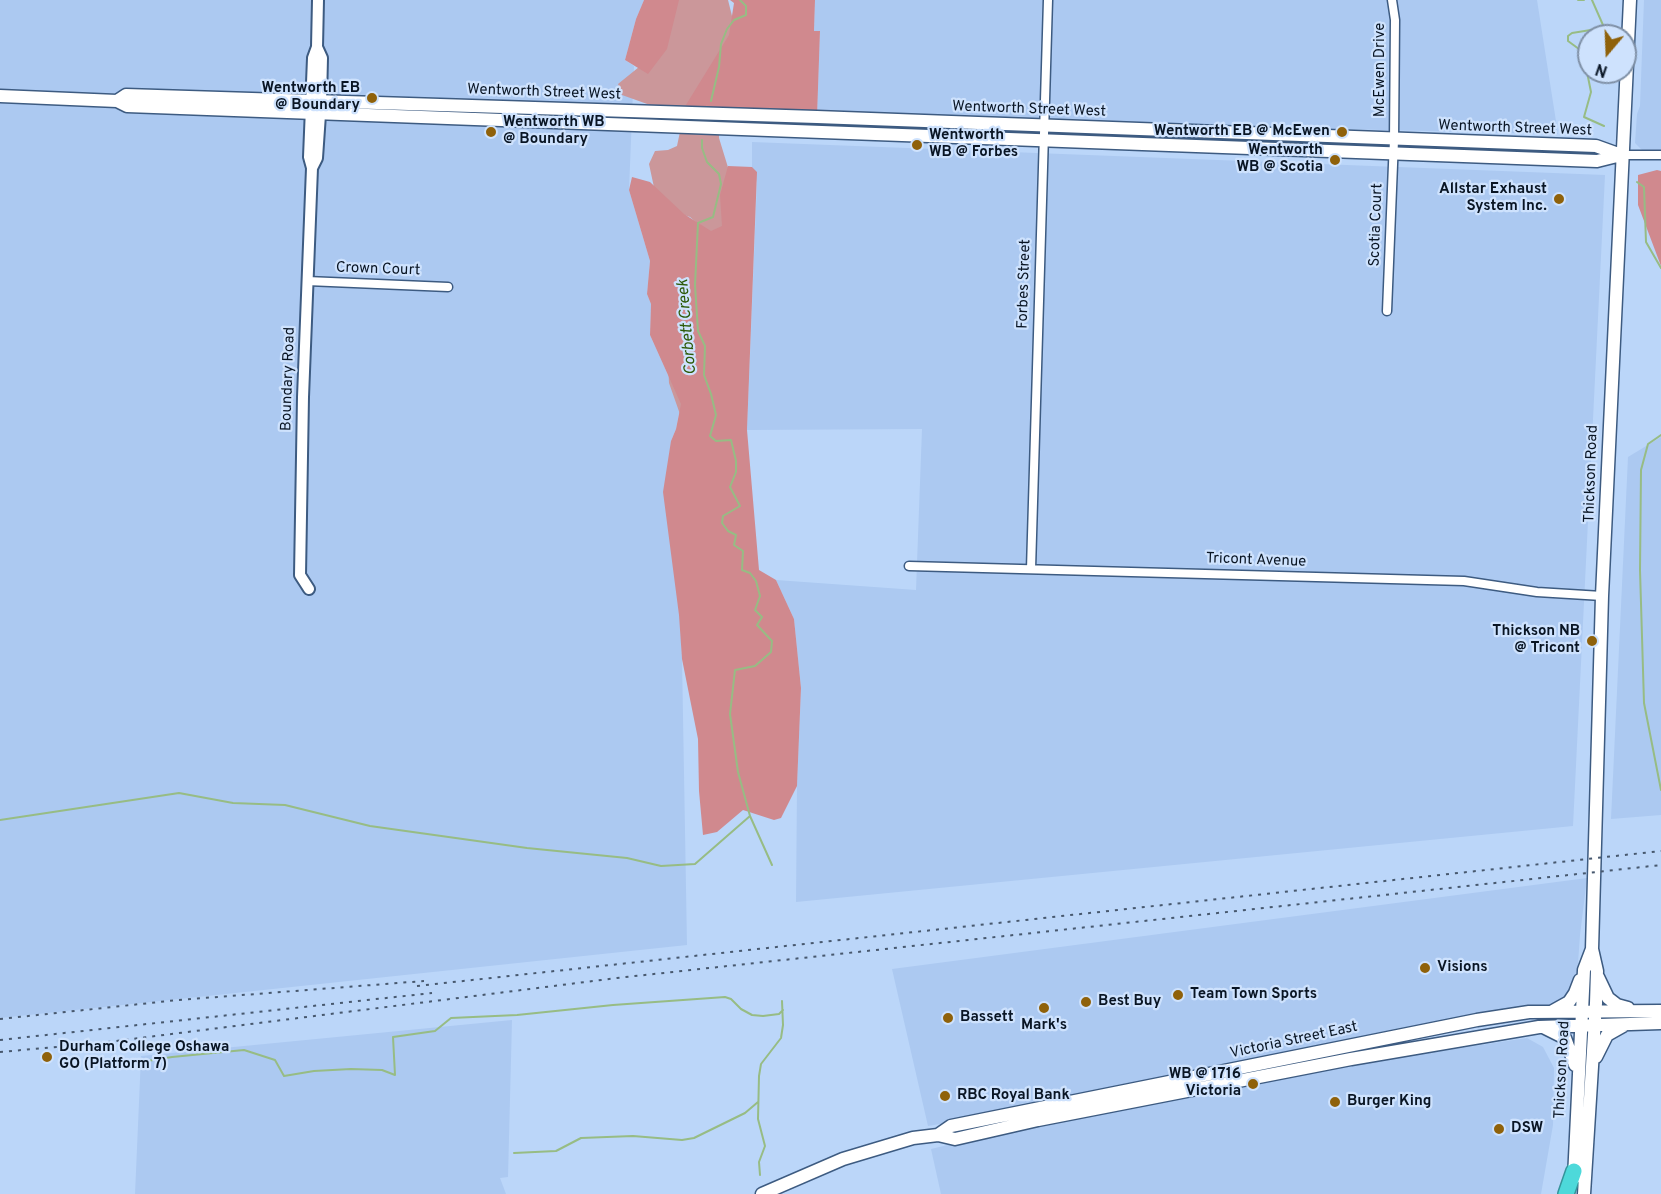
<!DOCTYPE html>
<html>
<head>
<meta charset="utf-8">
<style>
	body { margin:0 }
	#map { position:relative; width:1661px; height:1194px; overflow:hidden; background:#bbd6f9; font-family:Overpass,sans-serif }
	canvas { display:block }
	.north { position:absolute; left:1577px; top:24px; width:60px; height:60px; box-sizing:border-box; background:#cee2fd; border:2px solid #7f90a6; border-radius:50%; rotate:199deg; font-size:16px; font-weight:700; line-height:24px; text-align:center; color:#091524 }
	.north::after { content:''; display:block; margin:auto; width:21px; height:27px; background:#8f610a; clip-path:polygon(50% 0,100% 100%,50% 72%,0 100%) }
</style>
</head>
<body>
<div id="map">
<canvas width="1661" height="1194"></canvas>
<div class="north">N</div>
</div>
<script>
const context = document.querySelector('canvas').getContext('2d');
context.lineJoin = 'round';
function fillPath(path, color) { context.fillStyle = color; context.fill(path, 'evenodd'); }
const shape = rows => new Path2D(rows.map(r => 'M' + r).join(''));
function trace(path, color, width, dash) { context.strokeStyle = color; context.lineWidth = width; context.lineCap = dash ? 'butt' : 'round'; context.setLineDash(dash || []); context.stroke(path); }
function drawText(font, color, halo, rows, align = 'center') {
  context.font = font + ' Overpass,sans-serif'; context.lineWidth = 4.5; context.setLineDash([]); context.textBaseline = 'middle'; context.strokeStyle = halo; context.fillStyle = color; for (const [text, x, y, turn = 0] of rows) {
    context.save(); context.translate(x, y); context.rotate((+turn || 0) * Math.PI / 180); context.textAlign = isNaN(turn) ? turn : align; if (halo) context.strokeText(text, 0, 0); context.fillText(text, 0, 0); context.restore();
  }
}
const built = shape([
	[0,0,644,0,636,19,625,60,634,66,629,190,650,261,647,294,651,304,650,335,681,404,676,429,671,441,682,659,687,945,0,1018],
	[815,0,1537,0,1558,134,817,117,820,32,814,31],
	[1644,0,1661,0,1661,150,1642,150,1635,143,1637,114,1640,106],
	[752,142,1605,175,1573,826,796,902,797,786,801,688,794,619,776,580,916,590,922,429,747,430,757,182,752,167],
	[1661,437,1661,815,1611,819,1628,457],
	[1587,878,1580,935,1577,977,1576,986,1558,1006,1259,1061,1183,1072,1106,1091,1020,1104,975,1118,928,1126,892,969],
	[512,1020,508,1177,500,1178,506,1194,135,1194,141,1056],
	[1527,1038,1543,1047,1554,1068,1553,1125,1541,1194,941,1194,931,1149,989,1135,1349,1065]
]);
const green = shape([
	[668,0,728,0,732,16,734,53,719,106,719,138,738,200,681,417,669,383,666,322,699,225,690,217,658,206,649,164,655,151,668,150,677,146,681,127,678,115,622,95,618,84,639,67]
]);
const forest = shape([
	[644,0,679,0,667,49,648,74,625,60,636,19],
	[730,0,815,0,814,31,820,31,817,117,681,113,729,35,734,3],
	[728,166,752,167,757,172,747,430,759,570,776,580,794,619,801,688,797,786,781,818,774,820,743,810,717,832,703,835,699,791,698,739,682,659,679,615,663,492,671,441,676,429,681,404,650,335,651,304,647,294,650,261,629,190,632,177,650,182,684,214,711,231,722,226,720,195],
	[1657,170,1661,171,1661,266,1638,205,1638,175]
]);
const stream = shape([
	[1578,0,1584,0],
	[1592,0,1603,25,1597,29,1572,33,1568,36,1568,41,1583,52,1591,92,1584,117,1604,126],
	[711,101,719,67,721,44,727,29,734,20,746,15,746,6,740,0],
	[702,140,702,148,707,162,719,174,721,184,713,217,698,223,695,285,698,331,705,346,704,375,711,394,716,415,710,436,716,441,731,440,736,461,736,472,730,487,740,506,723,516,722,523,728,531,736,535,734,545,743,551,742,570,750,573,756,581,760,596,755,610,762,617,757,625,772,641,771,652,755,666,735,670,730,714,738,772,750,816,772,865],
	[1637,182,1644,187,1646,242,1661,268],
	[1661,435,1648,444,1641,470,1640,570,1644,703,1661,790],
	[0,820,179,793,233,803,285,805,370,826,527,848,627,858,661,866,695,864,750,816],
	[139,1069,141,1062,172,1057,244,1050,275,1060,284,1076,314,1071,351,1069,382,1070,395,1075,393,1037,435,1031,451,1018,517,1015,613,1005,725,997,731,999,741,1009,752,1015,763,1016,779,1014,783,1010],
	[514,1153,556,1151,581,1138,633,1136,682,1140,694,1138,745,1113,758,1102],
	[760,1175,759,1162,765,1146,758,1119,759,1076,761,1064,781,1038,783,1025,782,1001]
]);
const minor = shape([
	[1621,155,1661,155],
	[307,281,448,287],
	[1387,311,1394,140,1395,20,1392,0],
	[909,566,1464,581,1537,592,1602,596],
	[1031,569,1048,0]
]);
const tertiary = shape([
	[312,168,317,158,321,100,322,58,317,47],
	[309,589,300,575,303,397,312,168,309,157,313,58,317,47,318,0]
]);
const secondary = shape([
	[0,96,117,101,127,106,1597,161,1621,155],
	[117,101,126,95,817,117,1596,146,1621,155],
	[1598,977,1608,998,1617,1005,1628,1008],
	[1551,1012,1569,1002,1575,993,1580,980],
	[1545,1028,1565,1038,1575,1065],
	[1596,1057,1607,1035,1623,1026],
	[938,1135,951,1126,1477,1020,1529,1012,1661,1011],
	[1574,1178,1584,970,1592,949],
	[762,1194,843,1159,913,1138,938,1135,955,1139,1038,1120,1351,1059,1539,1027,1661,1023],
	[1584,1194,1596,1003,1597,971,1592,949,1602,596,1630,0]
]);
const motorway = shape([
	[1566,1194,1574,1171]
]);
const rail = shape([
	[417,986,1661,851],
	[0,1019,178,1000,424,981],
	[0,1040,432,993],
	[0,1052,100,1043,617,978,1661,865]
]);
const markers = [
	[372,98,6,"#8f610a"],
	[491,132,6,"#8f610a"],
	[1342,132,6,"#8f610a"],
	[917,145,6,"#8f610a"],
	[1335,160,6,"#8f610a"],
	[1559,199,6,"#8f610a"],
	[1592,641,6,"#8f610a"],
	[1425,968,6,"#8f610a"],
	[1178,995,6,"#8f610a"],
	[1086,1002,6,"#8f610a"],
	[1044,1008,6,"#8f610a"],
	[948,1018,6,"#8f610a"],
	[47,1057,6,"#8f610a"],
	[1253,1084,6,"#8f610a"],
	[945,1096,6,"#8f610a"],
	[1335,1102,6,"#8f610a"],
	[1499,1129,6,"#8f610a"]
];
const streetNames = [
	["McEwen Drive",1381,70,-90],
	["Wentworth Street West",544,93,2],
	["Wentworth Street West",1029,110,2],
	["Wentworth Street West",1515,129,2],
	["Scotia Court",1377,225,-88],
	["Crown Court",378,270,2],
	["Forbes Street",1025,284,-88],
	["Boundary Road",289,379,-88],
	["Thickson Road",1592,474,-88],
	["Tricont Avenue",1256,561,2],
	["Victoria Street East",1294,1041,-12],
	["Thickson Road",1563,1070,-87]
];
const poiNames = [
	["Wentworth EB",360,89,"right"],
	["@ Boundary",360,106,"right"],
	["Wentworth WB",503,123],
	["@ Boundary",503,140],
	["Wentworth EB @ McEwen",1330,132,"right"],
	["Wentworth",929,136],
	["WB @ Forbes",929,153],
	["Wentworth",1323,151,"right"],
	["WB @ Scotia",1323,168,"right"],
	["Allstar Exhaust",1547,190,"right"],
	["System Inc.",1547,207,"right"],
	["Thickson NB",1580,632,"right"],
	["@ Tricont",1580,649,"right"],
	["Visions",1437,968],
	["Team Town Sports",1190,995],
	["Best Buy",1098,1002],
	["Bassett",960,1018],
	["Mark's",1044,1026,"center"],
	["Durham College Oshawa",59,1048],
	["GO (Platform 7)",59,1065],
	["WB @ 1716",1241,1075,"right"],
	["Victoria",1241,1092,"right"],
	["RBC Royal Bank",957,1096],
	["Burger King",1347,1102],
	["DSW",1511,1129]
];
const waterNames = [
	["Corbett Creek",688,327,-95]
];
fillPath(built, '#acc9f1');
fillPath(green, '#cb979a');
fillPath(forest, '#d0898e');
trace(stream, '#97bc84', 2);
trace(minor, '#3d5b81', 11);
trace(tertiary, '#3d5b81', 14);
trace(secondary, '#3d5b81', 15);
trace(motorway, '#35949a', 18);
trace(minor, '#fff', 8);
trace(tertiary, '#fff', 10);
trace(secondary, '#fff', 12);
trace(motorway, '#4dd9da', 15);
trace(rail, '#47586e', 2, [3, 6]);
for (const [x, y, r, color] of markers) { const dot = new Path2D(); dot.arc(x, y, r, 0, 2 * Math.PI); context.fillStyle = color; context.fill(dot); trace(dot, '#cee2fd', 2); }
drawText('15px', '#091524', '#cee2fd', streetNames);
drawText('bold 15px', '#091524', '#cee2fd', poiNames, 'left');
drawText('italic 16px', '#2d5a09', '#cee2fd', waterNames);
</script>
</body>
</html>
